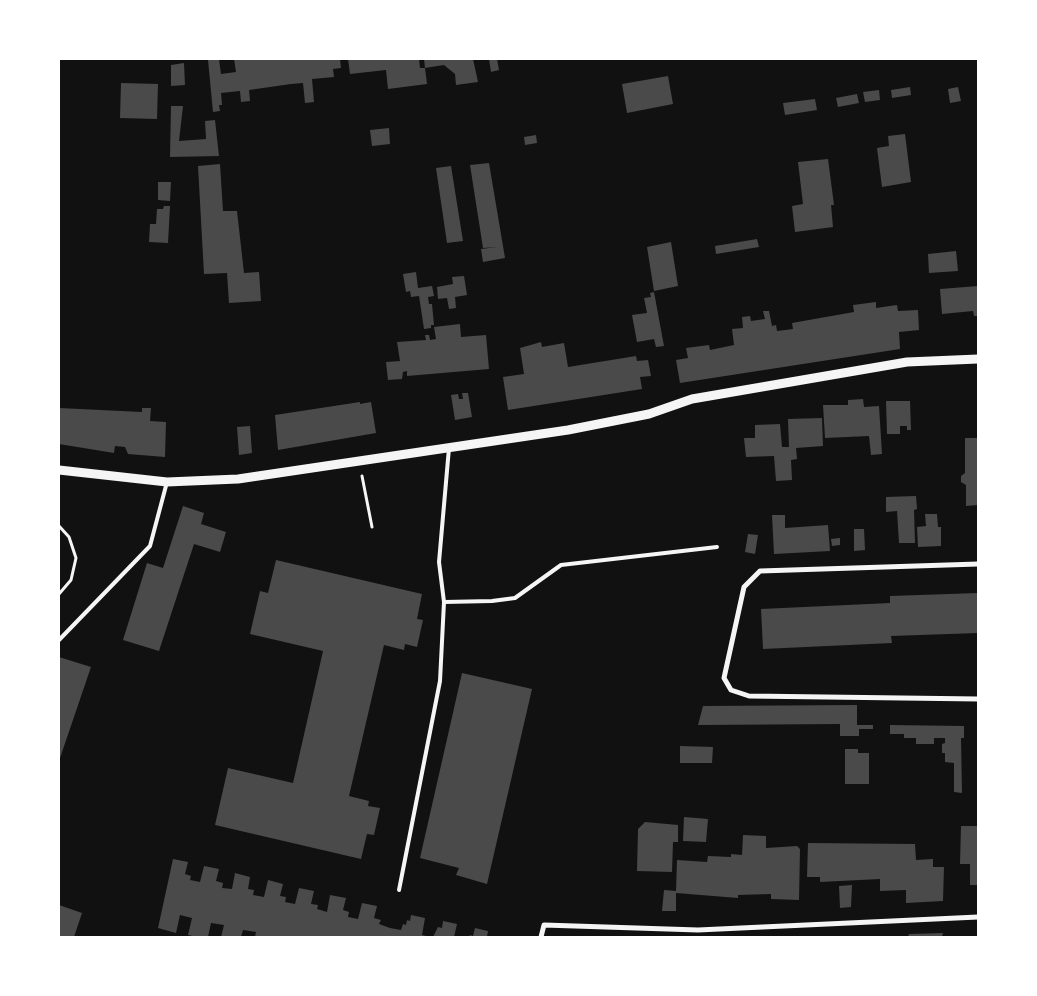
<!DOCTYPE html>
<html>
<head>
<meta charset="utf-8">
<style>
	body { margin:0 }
	#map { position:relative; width:1037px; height:996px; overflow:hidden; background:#111; font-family:"Source Sans 3",sans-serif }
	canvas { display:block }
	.frame { position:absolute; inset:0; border:60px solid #fff; pointer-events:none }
</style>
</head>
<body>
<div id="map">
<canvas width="1037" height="996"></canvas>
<div class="frame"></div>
</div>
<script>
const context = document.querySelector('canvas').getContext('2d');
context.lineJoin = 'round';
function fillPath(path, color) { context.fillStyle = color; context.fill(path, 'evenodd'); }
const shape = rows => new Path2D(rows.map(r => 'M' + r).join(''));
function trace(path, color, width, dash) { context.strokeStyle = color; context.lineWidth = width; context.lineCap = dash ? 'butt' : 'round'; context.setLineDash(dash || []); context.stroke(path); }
const building = shape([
	[219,59,221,74,236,72,234,59,340,59,341,68,333,69,334,77,312,79,314,102,305,103,303,83,291,84,249,90,250,101,241,102,240,91,221,93,222,105,219,105,220,111,213,112,208,60],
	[348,59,419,59,420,68,425,68,427,84,388,89,386,70,350,74],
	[424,59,473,59,478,82,456,85,455,74,444,65,425,68],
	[489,59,497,59,499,70,491,72],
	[184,63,185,85,171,86,171,65],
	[668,76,673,104,627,113,622,84],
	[121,83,158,84,157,119,120,118],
	[910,87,911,95,892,98,891,90],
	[958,87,961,101,950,103,948,89],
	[879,90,880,100,865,102,863,92],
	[857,94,859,103,838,107,836,98],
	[815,99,817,110,785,115,783,103],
	[171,106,183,106,179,141,206,139,205,121,215,120,219,156,170,157],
	[389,128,390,144,372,146,370,130],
	[905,134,911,182,882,187,877,148,889,146,888,136],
	[536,135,537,143,525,145,524,137],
	[828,159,834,205,831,205,833,227,795,232,792,206,803,204,798,162],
	[489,163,505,258,483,262,481,249,498,247,483,248,470,165],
	[220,164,223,211,237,211,244,273,259,272,261,301,229,303,227,273,204,274,198,166],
	[451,166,463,241,447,243,436,168],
	[158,182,171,182,170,201,158,200],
	[164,206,170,206,168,243,149,242,150,224,156,224,157,209,163,209],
	[757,239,759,247,716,254,715,246],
	[671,242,678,286,654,291,647,247],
	[956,251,958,271,929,273,928,254],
	[416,272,418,288,432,286,434,296,428,297,429,304,432,304,434,325,431,325,431,328,424,329,419,296,411,297,410,291,406,292,403,274],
	[464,276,467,295,455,297,456,308,449,309,447,298,438,299,437,287,453,284,452,277],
	[978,286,978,316,974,316,973,311,942,314,940,289],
	[654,292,664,346,656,347,654,339,637,342,632,315,647,313,644,298,651,297,650,293],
	[876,302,876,308,897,305,898,311,918,310,919,330,899,332,900,349,680,383,676,360,688,358,686,348,709,345,710,350,734,345,732,329,743,328,742,317,750,316,751,321,765,319,763,311,769,311,772,326,776,325,777,331,793,329,792,323,854,312,853,305],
	[460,324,461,337,486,335,489,369,407,376,407,371,403,372,402,379,388,380,386,362,400,361,397,342,426,340,425,335,429,335,430,340,436,339,434,327],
	[541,342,542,347,564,343,568,367,636,356,637,361,648,360,651,376,640,377,642,389,508,410,503,377,524,374,520,348],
	[462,393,468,393,472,417,455,420,451,395,458,394,459,399,463,399],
	[863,399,864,407,879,406,882,454,871,455,869,436,825,438,823,405,848,405,848,400],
	[886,401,910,401,911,430,907,430,907,426,900,426,900,434,887,434],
	[360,402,360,404,371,402,376,433,278,450,275,415],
	[59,408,142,412,142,408,151,408,150,421,166,422,165,457,128,454,125,447,115,446,114,453,59,444],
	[822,418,823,446,796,448,797,459,791,460,792,480,776,481,774,456,746,457,744,438,755,438,755,425,780,424,782,447,789,447,788,419],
	[250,426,252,453,239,455,237,427],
	[965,438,978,438,978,505,966,506,966,485,961,482,961,476,965,473],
	[916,496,917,509,914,510,915,543,899,543,897,511,886,512,886,497],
	[183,506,204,513,201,524,226,532,220,552,194,544,159,651,123,640,147,563,163,568],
	[925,514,937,514,938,527,941,527,941,546,918,547,917,527,926,526],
	[772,515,785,515,785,528,828,525,830,551,774,554],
	[854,529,864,529,865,550,854,551],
	[748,534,758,535,755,554,745,552],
	[840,538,840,545,832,546,831,539],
	[276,560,422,594,417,619,423,620,417,647,405,644,404,650,384,645,349,796,369,801,368,806,380,808,374,835,367,834,361,859,215,825,228,768,293,783,323,651,250,634,260,591,268,593],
	[978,593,978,633,891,636,892,643,763,649,761,609,890,603,890,596],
	[59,657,91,667,59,761],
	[462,673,532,689,487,884,456,875,459,868,420,858],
	[857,705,857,725,873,725,873,729,859,729,859,736,840,736,840,724,698,725,703,706],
	[890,725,964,726,964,738,961,738,962,793,954,792,954,763,945,762,945,753,942,753,942,744,945,743,945,738,934,738,934,744,916,744,916,738,904,738,904,734,890,734],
	[680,746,713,747,712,763,680,763],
	[845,749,858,749,858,753,869,753,869,784,845,784],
	[684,817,708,819,706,842,683,841],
	[645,822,678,825,678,842,673,842,672,872,637,871,638,829],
	[961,826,978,826,978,885,970,885,970,864,960,864],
	[743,835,766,836,766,848,797,846,800,849,799,900,771,899,771,894,738,895,738,898,676,893,676,911,662,911,664,890,676,891,677,860,707,862,708,856,731,857,731,854,742,855],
	[808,843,915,844,916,860,933,859,933,867,944,867,943,901,906,903,906,890,880,891,880,879,820,882,820,877,807,877],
	[173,859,188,862,185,874,191,876,190,880,200,882,204,866,219,869,216,881,223,883,222,888,232,889,235,873,250,877,248,889,254,890,253,895,264,897,268,880,283,884,280,896,286,897,285,902,295,904,299,888,314,891,311,904,318,905,317,909,327,912,330,895,346,898,343,910,349,912,348,917,358,919,362,903,377,906,374,918,381,920,379,924,390,928,401,930,403,924,406,925,407,920,410,921,411,915,425,918,422,935,430,937,255,937,256,932,243,930,241,937,221,937,224,925,211,923,208,937,197,937,188,935,192,918,180,915,176,933,158,928],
	[852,885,851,907,840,908,839,886],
	[59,905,82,913,74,937,59,937],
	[443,921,457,924,454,937,433,937,438,927,442,928],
	[475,928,488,931,487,937,469,937,470,935,473,936],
	[943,933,942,937,908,937,909,934]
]);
const path = shape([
	[362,476,372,527],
	[59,526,69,537,76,558,71,580,59,594]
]);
const service = shape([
	[449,448,439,562,444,602,492,601,515,598,561,565,717,547],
	[59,640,150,546,167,482],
	[399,890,440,681,444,602]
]);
const minor = shape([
	[978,564,760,571,744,587,724,678,731,690,749,696,978,699],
	[541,937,544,925,698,930,978,917]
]);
const tertiary = shape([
	[59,470,167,482,238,479,568,430,649,414,692,399,907,362,978,359]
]);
fillPath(building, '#4a4a4a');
trace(path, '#f5f5f5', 3);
trace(service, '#f5f5f5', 4);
trace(minor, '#f5f5f5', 5);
trace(tertiary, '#f5f5f5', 9);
</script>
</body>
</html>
